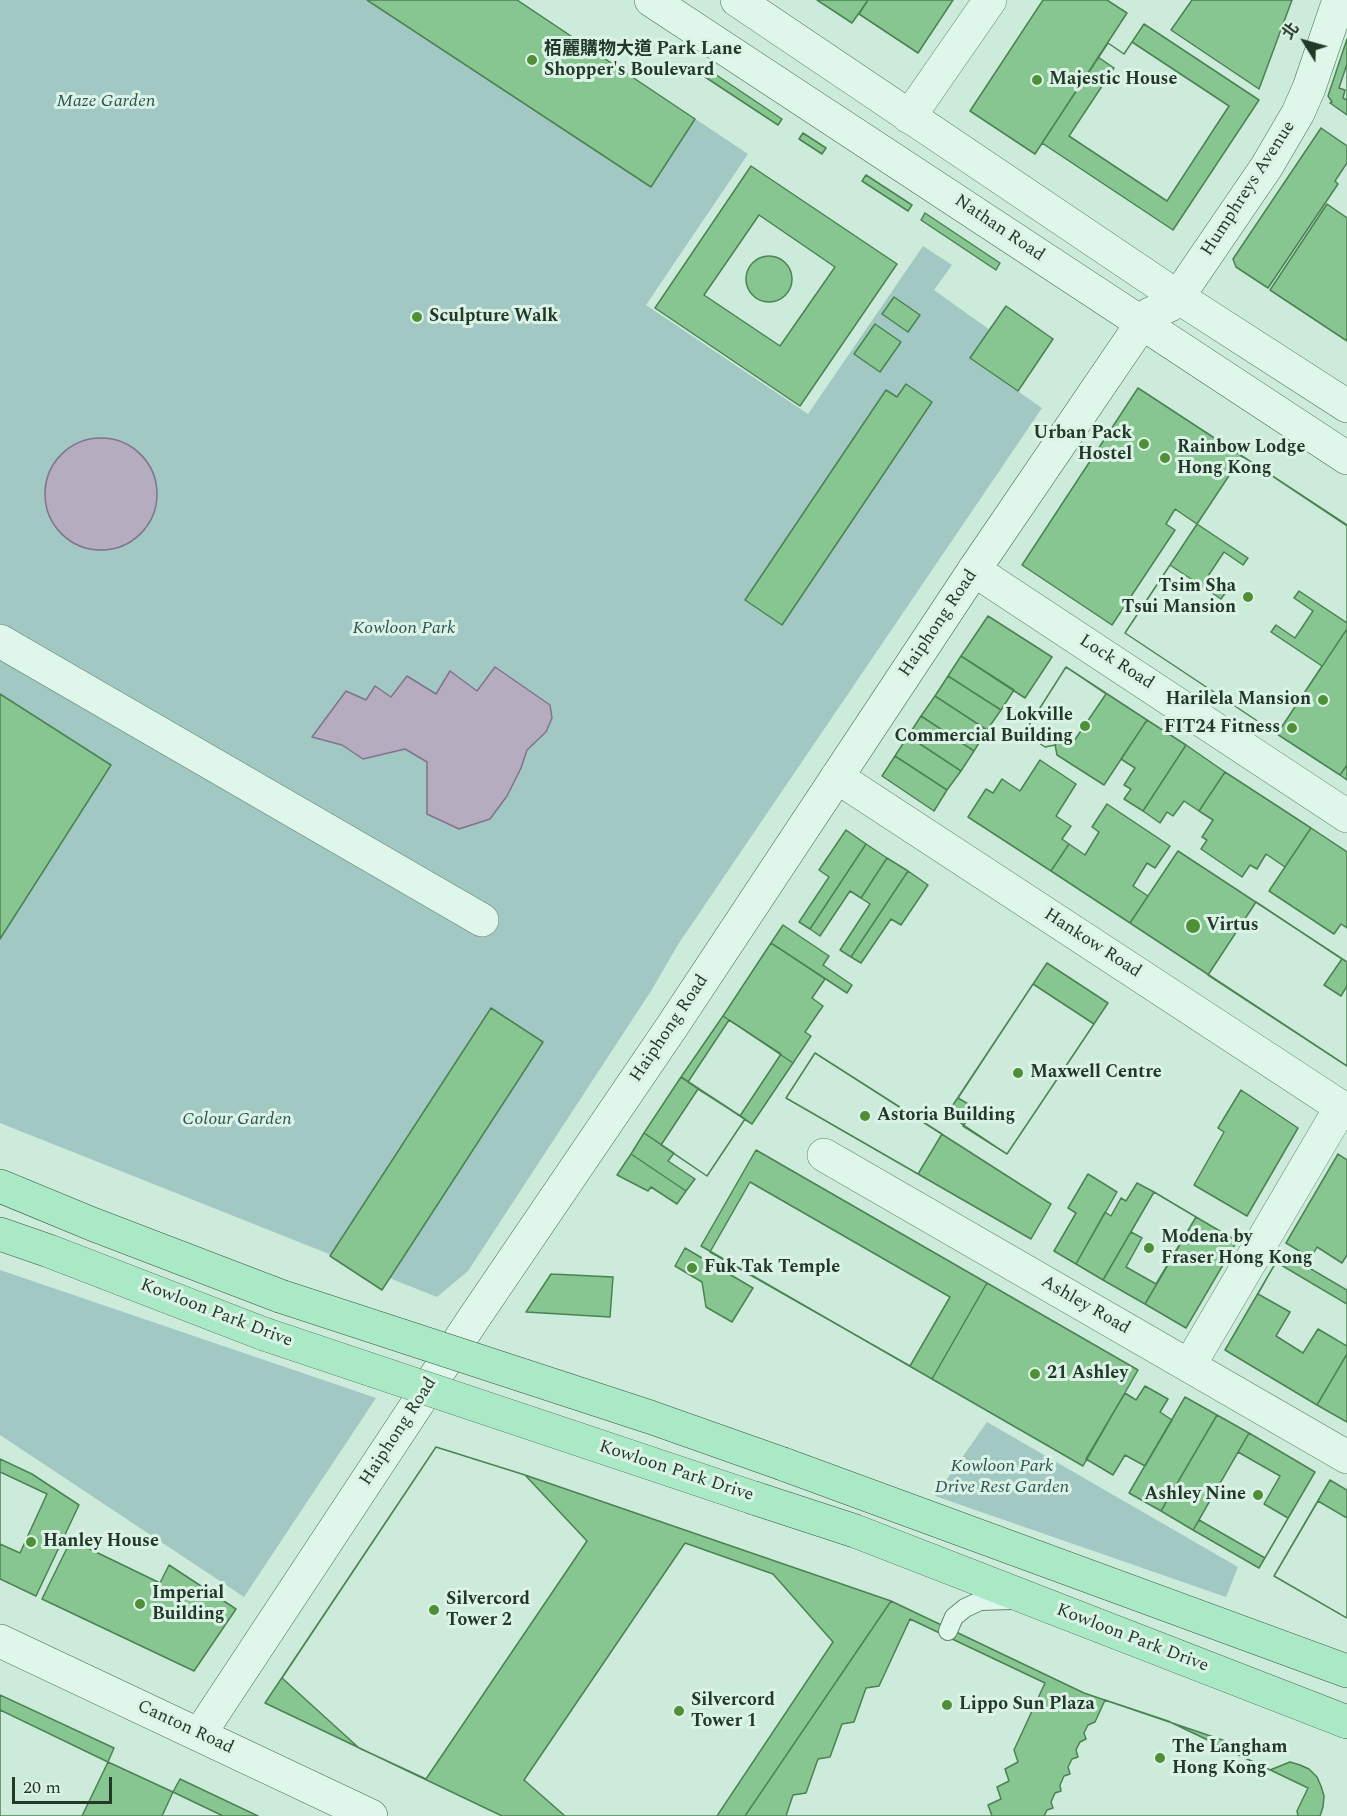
<!DOCTYPE html>
<html>
<head>
<meta charset="utf-8">
<style>
	body { margin:0 }
	#map { position:relative; width:1347px; height:1816px; overflow:hidden; background:#cdebda; font-family:Spectral,"Noto Sans TC",serif }
	canvas { display:block }
	.north { position:absolute; left:1275px; top:12px; width:60px; height:60px; -webkit-text-stroke:4px #dbf3e6; paint-order:stroke; rotate:307deg; font-size:16px; font-weight:700; line-height:24px; text-align:center; color:#233928 }
	.north::after { content:''; display:block; margin:auto; width:21px; height:27px; background:#233928; clip-path:polygon(50% 0,100% 100%,50% 72%,0 100%) }
	.scale { position:absolute; left:12px; top:1777px; width:100px; height:27px; box-sizing:border-box; border:3px solid #233928; border-top:0; padding-left:8px; font-size:18px; line-height:21px; white-space:nowrap; color:#233928; -webkit-text-stroke:4px #dbf3e6; paint-order:stroke }
</style>
</head>
<body>
<div id="map">
<canvas width="1347" height="1816"></canvas>
<div class="north">北</div>
<div class="scale">20 m</div>
</div>
<script>
const context = document.querySelector('canvas').getContext('2d');
context.lineJoin = 'round';
function fillPath(path, color) { context.fillStyle = color; context.fill(path, 'evenodd'); }
const shape = rows => new Path2D(rows.map(r => 'M' + r).join(''));
function trace(path, color, width, dash) { context.strokeStyle = color; context.lineWidth = width; context.lineCap = dash ? 'butt' : 'round'; context.setLineDash(dash || []); context.stroke(path); }
function drawText(font, color, halo, rows, align = 'center') {
  context.font = font + ' Spectral,"Noto Sans TC",serif'; context.lineWidth = 6; context.setLineDash([]); context.textBaseline = 'middle'; context.strokeStyle = halo; context.fillStyle = color; for (const [text, x, y, turn = 0] of rows) {
    context.save(); context.translate(x, y); context.rotate((+turn || 0) * Math.PI / 180); context.textAlign = isNaN(turn) ? turn : align; if (halo) context.strokeText(text, 0, 0); context.fillText(text, 0, 0); context.restore();
  }
}
const green = shape([
	[0,0,517,0,748,154,646,305,808,414,923,246,952,265,934,290,990,330,970,358,1042,408,679,943,651,991,468,1271,437,1297,0,1123],
	[0,1270,376,1398,244,1597,0,1435],
	[987,1422,1238,1567,1226,1597,935,1496]
]);
const water = shape([
	'45 494a56 56 0 1 1 112 0a56 56 0 1 1-112 0Z',
	[495,667,550,705,552,718,546,732,527,750,521,768,507,796,490,819,459,829,427,814,427,762,405,749,363,759,342,745,312,737,346,691,366,700,375,686,391,697,407,676,436,694,450,671,477,691,495,667]
]);
const building = shape([
	[367,0,517,0,695,119,651,187,367,0],
	[817,0,868,0,852,23,817,0],
	[868,0,953,0,918,53,859,14,868,0],
	[1043,0,1107,0,1127,13,1035,154,970,111,1043,0],
	[1192,0,1292,0,1259,89,1171,30,1192,0],
	[1144,24,1259,100,1173,230,1042,143,1108,43,1124,54,1144,24],
	[1347,39,1347,115,1330,103,1332,102,1328,96,1347,39],
	[1132,42,1229,106,1167,201,1069,136,1114,68,1098,57,1108,43,1124,54,1132,42],
	[1347,64,1347,100,1343,98,1345,90,1339,88,1347,64],
	[709,70,782,119,778,125,705,77,709,70],
	[1321,128,1347,146,1347,163,1335,181,1338,184,1268,288,1236,267,1233,259,1321,128],
	[803,133,826,148,822,154,799,139,803,133],
	[751,166,897,264,800,406,655,308,751,166],
	[866,175,912,205,908,211,862,181,866,175],
	[1327,204,1347,218,1347,341,1270,290,1327,204],
	[925,213,1000,263,996,270,921,220,925,213],
	[759,215,835,267,780,346,704,295,759,215],
	'746 279a23 23 0 1 1 46 0a23 23 0 1 1-46 0Z',
	[894,297,920,315,908,332,882,314,894,297],
	[1006,306,1053,339,1018,391,970,358,1006,306],
	[875,324,901,342,880,372,854,354,875,324],
	[906,384,932,402,782,625,745,600,886,390,897,397,906,384],
	[1138,388,1242,456,1197,524,1175,509,1166,524,1175,530,1112,625,1022,565,1138,388],
	[1242,456,1347,525,1347,629,1277,734,1125,633,1242,456],
	[1242,456,1347,526,1347,623,1299,591,1294,598,1313,611,1295,638,1276,625,1271,632,1322,666,1277,734,1125,633,1170,565,1221,599,1226,592,1206,579,1224,552,1243,565,1248,558,1197,524,1242,456],
	[988,616,1052,657,1025,698,961,656,988,616],
	[1347,629,1347,765,1340,775,1277,734,1347,629],
	[961,656,1014,690,1001,710,948,676,961,656],
	[1066,667,1147,720,1104,785,1057,755,1055,745,1045,747,1024,733,1066,667],
	[1066,667,1106,694,1072,744,1061,736,1055,745,1045,747,1024,733,1066,667],
	[948,676,1001,710,987,730,935,696,948,676],
	[0,694,111,765,0,939,0,694],
	[935,696,987,730,974,751,921,716,935,696],
	[921,716,974,751,961,771,908,736,921,716],
	[1147,720,1186,745,1143,811,1124,799,1131,789,1124,785,1135,768,1121,759,1147,720],
	[908,736,961,771,947,790,895,756,908,736],
	[1186,745,1225,772,1199,811,1184,801,1173,816,1167,812,1160,823,1143,811,1186,745],
	[895,756,947,790,934,811,882,776,895,756],
	[1040,760,1076,784,1056,816,1071,826,1062,839,1069,844,1051,871,968,817,986,789,993,793,1002,779,1020,791,1040,760],
	[1347,765,1347,780,1340,775,1347,765],
	[1225,772,1311,828,1285,867,1266,854,1257,869,1250,865,1242,877,1201,849,1207,840,1202,837,1213,820,1199,811,1225,772],
	[1107,804,1170,846,1155,868,1147,863,1133,886,1148,896,1130,923,1051,871,1069,844,1085,855,1099,832,1092,827,1107,804],
	[1311,828,1347,852,1347,928,1341,924,1334,934,1269,891,1311,828],
	[846,830,866,844,810,929,799,922,829,877,819,870,846,830],
	[866,844,887,858,861,898,850,891,820,936,810,929,866,844],
	[1178,851,1347,962,1347,1066,1130,923,1178,851],
	[887,858,908,871,851,957,840,950,870,904,861,898,887,858],
	[908,871,928,885,901,925,891,919,861,963,851,957,908,871],
	[1256,902,1342,959,1324,985,1341,996,1347,986,1347,1066,1208,975,1256,902],
	[783,925,829,956,823,965,852,985,847,993,771,943,783,925],
	[771,943,825,979,812,998,823,1006,805,1032,811,1036,793,1063,723,1016,771,943],
	[1047,963,1108,1003,1007,1154,947,1114,1047,963],
	[1033,984,1094,1024,1007,1154,963,1126,975,1108,958,1098,1033,984],
	[491,1008,543,1042,382,1290,330,1256,491,1008],
	[723,1016,793,1063,752,1124,681,1077,723,1016],
	[729,1020,781,1054,740,1116,688,1082,729,1020],
	[815,1053,1051,1204,1031,1239,786,1098,815,1053],
	[815,1053,942,1134,918,1174,786,1098,815,1053],
	[681,1077,745,1119,707,1176,644,1133,681,1077],
	[698,1089,745,1119,707,1176,661,1145,698,1089],
	[1241,1090,1298,1128,1247,1216,1194,1185,1224,1132,1218,1128,1241,1090],
	[644,1133,674,1153,668,1161,695,1179,686,1191,631,1154,644,1133],
	[756,1150,987,1283,932,1379,701,1246,756,1150],
	[631,1154,686,1191,677,1204,651,1187,648,1191,617,1175,631,1154],
	[1338,1154,1347,1160,1347,1255,1342,1263,1317,1247,1311,1258,1286,1243,1338,1154],
	[1088,1174,1117,1192,1076,1264,1054,1251,1076,1213,1068,1208,1088,1174],
	[750,1182,950,1297,910,1366,710,1252,750,1182],
	[1137,1183,1154,1192,1103,1280,1076,1264,1105,1212,1111,1216,1121,1198,1126,1201,1137,1183],
	[1154,1192,1196,1217,1156,1284,1126,1267,1142,1238,1131,1232,1154,1192],
	[1154,1192,1196,1217,1145,1304,1103,1280,1154,1192],
	[1196,1217,1237,1241,1186,1328,1145,1304,1196,1217],
	[685,1248,753,1288,732,1322,706,1307,702,1282,675,1266,685,1248],
	[1282,1252,1347,1290,1347,1354,1317,1405,1225,1350,1282,1252],
	[1276,1262,1347,1304,1347,1346,1318,1329,1303,1353,1276,1336,1290,1312,1258,1294,1276,1262],
	[551,1274,613,1277,610,1317,526,1312,551,1274],
	[987,1283,1138,1370,1083,1466,932,1379,987,1283],
	[1347,1354,1347,1422,1317,1405,1347,1354],
	[1145,1386,1168,1399,1160,1412,1172,1420,1145,1466,1125,1455,1113,1475,1086,1459,1125,1393,1136,1400,1145,1386],
	[1185,1397,1217,1415,1161,1511,1129,1493,1185,1397],
	[1217,1415,1249,1433,1193,1530,1161,1511,1217,1415],
	[1249,1433,1315,1472,1259,1568,1193,1530,1249,1433],
	[436,1447,525,1475,587,1541,426,1779,359,1748,282,1678,436,1447],
	[436,1447,525,1475,891,1601,745,1816,502,1816,265,1703,436,1447],
	[1238,1452,1280,1476,1264,1504,1288,1518,1265,1558,1199,1520,1238,1452],
	[0,1459,32,1474,79,1505,36,1596,0,1579,0,1459],
	[0,1472,47,1494,20,1553,0,1544,0,1472],
	[1330,1480,1347,1490,1347,1618,1274,1576,1330,1480],
	[1318,1501,1347,1518,1347,1618,1274,1576,1318,1501],
	[71,1540,160,1583,169,1565,236,1609,194,1671,42,1599,71,1540],
	[685,1543,773,1574,833,1642,717,1816,565,1816,524,1780,685,1543],
	[891,1601,1084,1693,1240,1746,1245,1752,1245,1758,1270,1770,1290,1762,1300,1765,1309,1769,1317,1777,1321,1786,1324,1796,1323,1807,1320,1816,745,1816,891,1601],
	[910,1619,1045,1683,1014,1750,1018,1762,1005,1769,1009,1781,997,1787,1001,1799,988,1805,992,1816,786,1816,793,1795,806,1793,818,1759,830,1757,842,1724,854,1722,866,1688,879,1686,910,1619],
	[0,1695,114,1748,108,1762,173,1792,180,1779,258,1816,0,1816,0,1695],
	[1105,1700,1168,1721,1308,1788,1297,1811,1298,1816,1044,1816,1047,1810,1053,1808,1051,1802,1055,1793,1061,1791,1060,1785,1064,1776,1070,1774,1068,1767,1072,1759,1078,1757,1076,1750,1080,1742,1086,1739,1084,1733,1088,1725,1095,1722,1105,1700],
	[0,1710,108,1762,82,1816,0,1816,0,1710],
	[173,1792,223,1816,162,1816,173,1792]
]);
const lane = shape([
	[948,1631,954,1617,965,1608,980,1601,1012,1600]
]);
const street = shape([
	[909,117,990,0],
	[974,570,1347,816],
	[0,641,482,920],
	[837,777,1347,1111],
	[824,1155,1347,1457],
	[1189,1366,1341,1107]
]);
const secondary = shape([
	[651,0,1347,458],
	[737,0,1178,297,1347,406],
	[0,1641,371,1816],
	[199,1735,474,1318,673,1025,974,570,1142,323,1150,314,1170,305,1175,301,1267,166,1298,113,1309,88,1339,0]
]);
const primary = shape([
	[0,1186,92,1224,280,1296],
	[0,1234,49,1251,264,1334],
	[783,1464,1347,1671],
	[754,1498,855,1531,1347,1722]
]);
const primaryBridge = shape([
	[280,1296,650,1417,783,1464],
	[264,1334,754,1498]
]);
const markers = [
	[532,60,6,"#4f8f38"],
	[1037,80,6,"#4f8f38"],
	[417,317,6,"#4f8f38"],
	[1144,444,6,"#4f8f38"],
	[1165,458,6,"#4f8f38"],
	[1248,597,6,"#4f8f38"],
	[1323,700,6,"#4f8f38"],
	[1085,726,6,"#4f8f38"],
	[1292,728,6,"#4f8f38"],
	[1193,926,8,"#4f8f38"],
	[1018,1073,6,"#4f8f38"],
	[865,1116,6,"#4f8f38"],
	[1149,1248,6,"#4f8f38"],
	[692,1268,6,"#4f8f38"],
	[1035,1374,6,"#4f8f38"],
	[1258,1495,6,"#4f8f38"],
	[31,1542,6,"#4f8f38"],
	[140,1604,6,"#4f8f38"],
	[434,1610,6,"#4f8f38"],
	[947,1705,6,"#4f8f38"],
	[679,1711,6,"#4f8f38"],
	[1160,1758,6,"#4f8f38"]
];
const poiNames = [
	["栢麗購物大道 Park Lane",544,50],
	["Shopper's Boulevard",544,71],
	["Majestic House",1049,80],
	["Sculpture Walk",429,317],
	["Urban Pack",1132,434,"right"],
	["Hostel",1132,455,"right"],
	["Rainbow Lodge",1177,448],
	["Hong Kong",1177,469],
	["Tsim Sha",1236,587,"right"],
	["Tsui Mansion",1236,608,"right"],
	["Harilela Mansion",1311,700,"right"],
	["Lokville",1073,716,"right"],
	["Commercial Building",1073,737,"right"],
	["FIT24 Fitness",1280,728,"right"],
	["Virtus",1206,926],
	["Maxwell Centre",1030,1073],
	["Astoria Building",877,1116],
	["Modena by",1161,1238],
	["Fraser Hong Kong",1161,1259],
	["Fuk Tak Temple",704,1268],
	["21 Ashley",1047,1374],
	["Ashley Nine",1246,1495,"right"],
	["Hanley House",43,1542],
	["Imperial",152,1594],
	["Building",152,1615],
	["Silvercord",446,1600],
	["Tower 2",446,1621],
	["Silvercord",691,1701],
	["Tower 1",691,1722],
	["Lippo Sun Plaza",959,1705],
	["The Langham",1172,1748],
	["Hong Kong",1172,1769]
];
const parkNames = [
	["Maze Garden",106,102],
	["Kowloon Park",404,629],
	["Colour Garden",237,1120],
	["Kowloon Park",1002,1467],
	["Drive Rest Garden",1002,1488]
];
const streetNames = [
	["Humphreys Avenue",1249,189,-57],
	["Nathan Road",999,229,34],
	["Haiphong Road",939,624,-56],
	["Lock Road",1116,663,33],
	["Hankow Road",1092,944,33],
	["Haiphong Road",670,1029,-56],
	["Ashley Road",1085,1306,30],
	["Kowloon Park Drive",216,1314,21],
	["Haiphong Road",399,1432,-57],
	["Kowloon Park Drive",676,1472,18],
	["Kowloon Park Drive",1132,1639,21],
	["Canton Road",185,1728,25]
];
fillPath(green, '#a1c8c3');
fillPath(water, '#b5acc0');
trace(water, '#81738e', 1.5);
fillPath(building, '#87c591');
trace(building, '#4a8352', 1.5);
trace(lane, '#62876c', 20);
trace(street, '#62876c', 34);
trace(secondary, '#45694e', 34);
trace(primary, '#35553c', 34);
trace(lane, '#dff6ea', 18);
trace(street, '#dff6ea', 33);
trace(secondary, '#dff6ea', 33);
trace(primary, '#aae9c5', 33);
trace(primaryBridge, '#35553c', 34, []);
trace(primaryBridge, '#aae9c5', 33);
for (const [x, y, r, color] of markers) { const dot = new Path2D(); dot.arc(x, y, r, 0, 2 * Math.PI); context.fillStyle = color; context.fill(dot); trace(dot, '#dbf3e6', 2); }
drawText('bold 18px', '#233928', '#dbf3e6', poiNames, 'left');
drawText('italic 18px', '#2c5353', '#dbf3e6', parkNames);
drawText('18px', '#233928', '#dbf3e6', streetNames);
</script>
</body>
</html>
